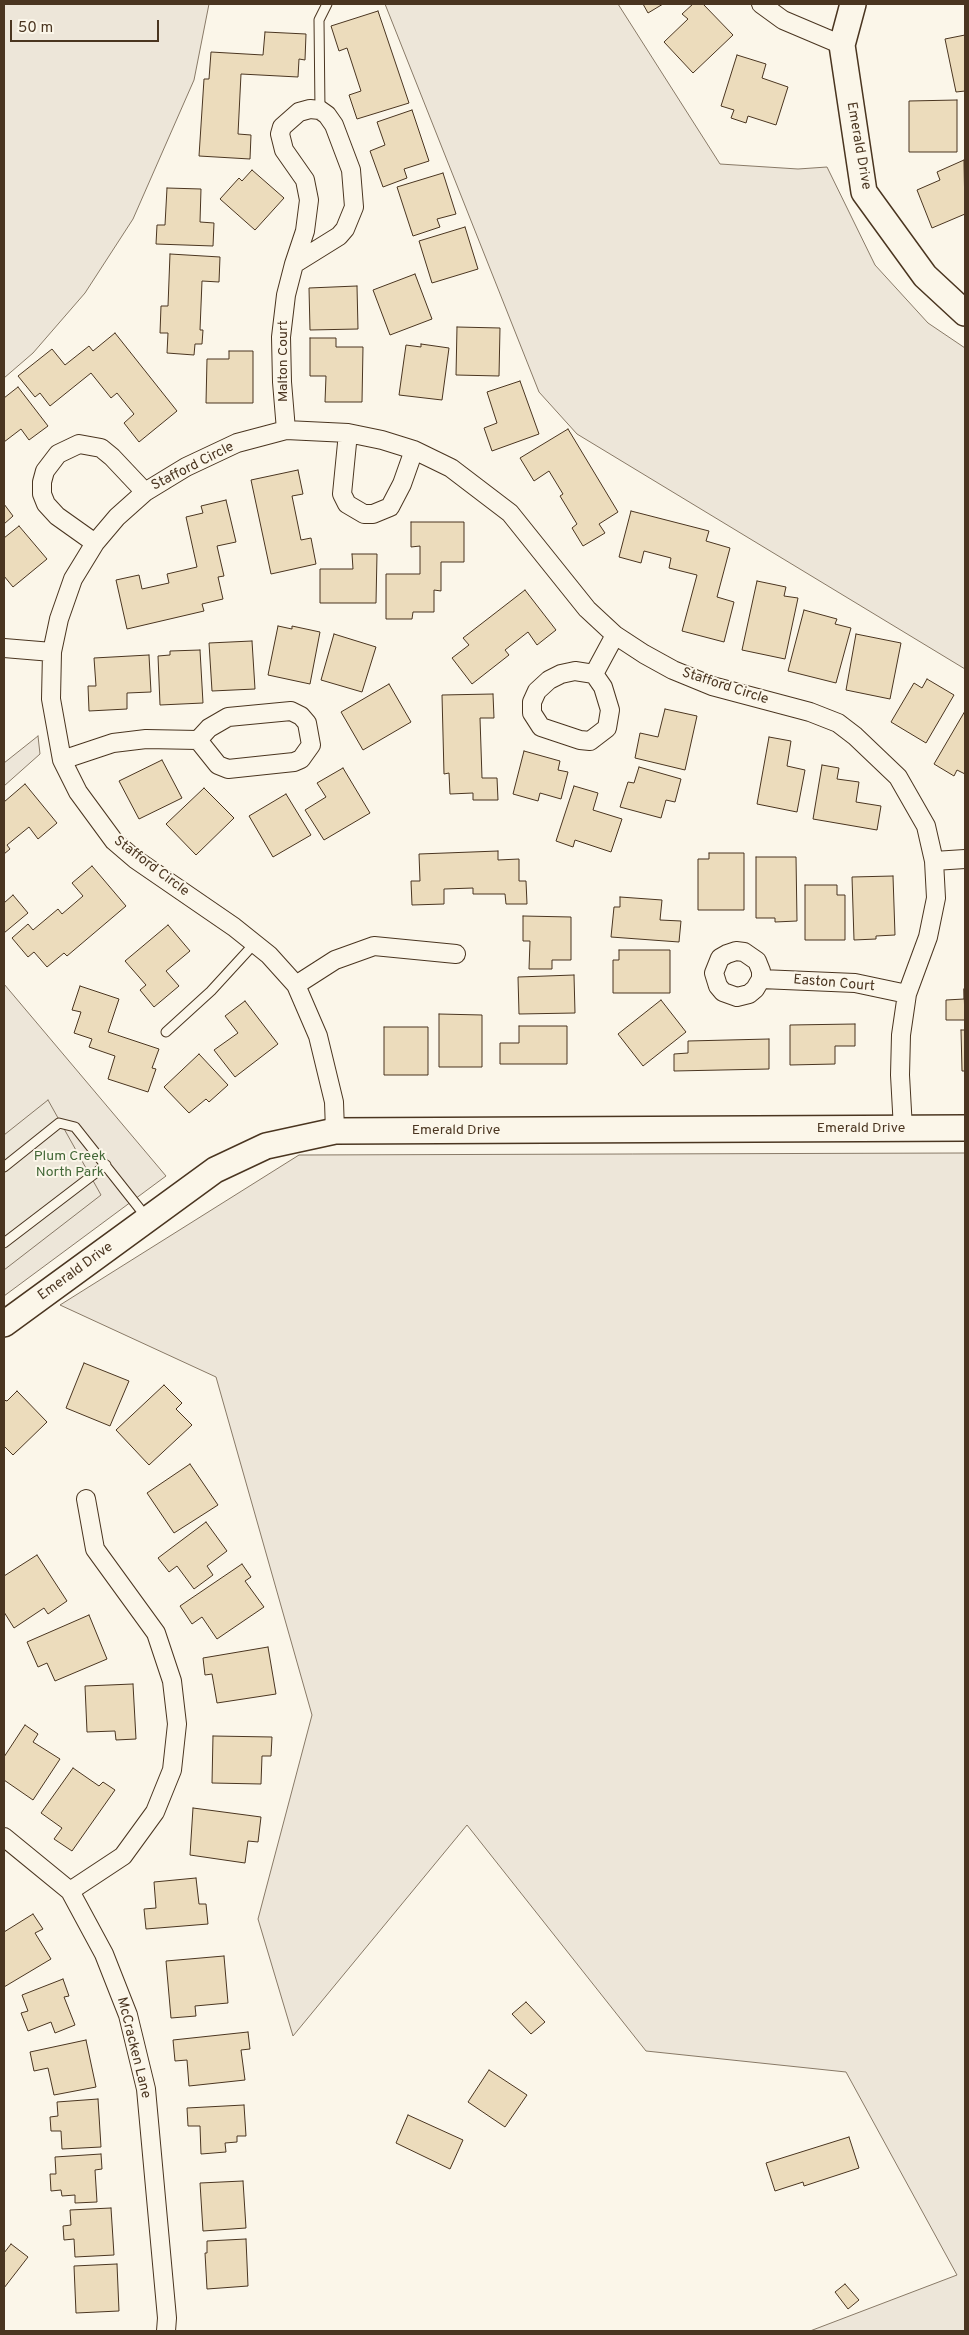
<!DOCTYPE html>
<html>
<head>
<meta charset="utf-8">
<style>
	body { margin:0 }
	#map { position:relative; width:969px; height:2335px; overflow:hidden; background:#fbf6e9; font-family:Overpass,sans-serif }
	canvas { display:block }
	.frame { position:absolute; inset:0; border:5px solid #4a3520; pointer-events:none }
	.scale { position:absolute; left:10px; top:20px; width:149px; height:22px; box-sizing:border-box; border:2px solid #4a3520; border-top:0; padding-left:6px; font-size:15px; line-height:18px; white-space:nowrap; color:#4a3520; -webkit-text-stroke:4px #fbf6e9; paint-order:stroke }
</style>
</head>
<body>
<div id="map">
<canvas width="969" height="2335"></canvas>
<div class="frame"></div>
<div class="scale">50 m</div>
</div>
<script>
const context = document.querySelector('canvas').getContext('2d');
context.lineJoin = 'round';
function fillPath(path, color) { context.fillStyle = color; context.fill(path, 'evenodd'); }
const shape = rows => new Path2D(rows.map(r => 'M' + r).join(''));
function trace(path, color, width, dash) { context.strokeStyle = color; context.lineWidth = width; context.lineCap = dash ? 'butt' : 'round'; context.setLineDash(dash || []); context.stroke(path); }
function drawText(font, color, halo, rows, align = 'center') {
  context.font = font + ' Overpass,sans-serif'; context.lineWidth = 4; context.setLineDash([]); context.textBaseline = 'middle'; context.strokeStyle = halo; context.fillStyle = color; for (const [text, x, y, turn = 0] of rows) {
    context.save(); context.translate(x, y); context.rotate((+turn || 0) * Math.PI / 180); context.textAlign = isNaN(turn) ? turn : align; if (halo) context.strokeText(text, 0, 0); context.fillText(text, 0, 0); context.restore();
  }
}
const green = shape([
	[4,4,209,4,194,80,133,219,85,293,33,353,4,378,4,4],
	[385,4,618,4,720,164,798,169,827,167,875,265,928,323,965,348,965,669,577,434,539,392,385,4],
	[38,736,40,754,4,786,4,763,38,736],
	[4,984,166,1176,4,1296,4,984],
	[965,1153,965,2331,810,2331,957,2275,846,2072,646,2051,467,1825,293,2036,258,1919,312,1715,216,1377,60,1305,299,1155,965,1153]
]);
const parking = shape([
	[48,1100,101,1195,4,1270,4,1135,48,1100]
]);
const building = shape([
	[643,4,663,4,648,13,643,4],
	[693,4,703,4,733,35,693,73,664,42,688,19,682,14,693,4],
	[378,11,409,103,357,119,349,95,361,91,347,48,339,51,331,26,378,11],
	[265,32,306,34,305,60,299,59,298,77,241,74,238,134,251,135,250,159,199,156,204,79,209,79,211,52,263,55,265,32],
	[965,35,965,91,956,92,945,39,965,35],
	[737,55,766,64,762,78,788,87,776,125,748,116,746,123,731,118,734,110,721,106,737,55],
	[957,100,957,152,909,152,909,101,957,100],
	[412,110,429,161,404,169,407,178,383,187,370,151,385,145,377,122,412,110],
	[964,160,965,214,932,228,917,190,940,180,937,172,964,160],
	[252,170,284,198,255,230,220,199,239,178,242,181,252,170],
	[443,173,456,214,437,219,440,227,413,236,397,187,443,173],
	[167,188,201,189,200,222,214,223,213,246,156,244,157,225,165,225,167,188],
	[465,227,478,269,432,283,419,241,465,227],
	[170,254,220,257,219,282,202,281,200,330,203,330,202,344,195,344,194,355,167,353,168,333,160,333,161,306,168,306,170,254],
	[415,274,432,319,390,335,373,290,415,274],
	[357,286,358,329,310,330,309,288,357,286],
	[457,327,500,328,499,376,456,375,457,327],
	[115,333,177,411,139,442,124,423,134,414,117,393,111,398,91,373,50,406,40,393,35,397,18,376,52,349,65,365,89,346,93,351,115,333],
	[310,338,336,338,336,347,363,347,362,402,325,402,326,376,310,376,310,338],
	[421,344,449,348,442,400,399,395,406,345,421,347,421,344],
	[229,351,253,351,253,403,206,403,207,359,229,359,229,351],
	[520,381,539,434,492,451,484,428,497,423,487,392,520,381],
	[18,387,48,426,29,440,21,429,4,442,4,398,18,387],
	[568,429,618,512,599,524,605,533,583,546,572,528,577,524,560,496,563,494,549,471,534,481,520,458,568,429],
	[298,470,303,494,292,496,301,540,311,538,316,564,271,574,251,480,298,470],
	[226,500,236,542,217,546,224,576,218,577,223,599,202,604,204,611,127,629,116,580,139,575,142,589,169,583,167,574,197,567,186,517,203,513,201,506,226,500],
	[4,504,13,516,4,524,4,504],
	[631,511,709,531,706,541,730,548,717,597,734,602,724,642,682,631,697,575,669,568,671,558,644,551,641,563,619,557,631,511],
	[411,522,464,522,464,562,441,562,441,591,434,590,434,612,413,612,412,619,386,619,386,574,420,574,420,546,411,547,411,522],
	[19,526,47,559,13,587,4,576,4,538,19,526],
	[352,554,377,554,376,603,320,603,320,569,353,569,352,554],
	[757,581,786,587,784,596,798,598,785,659,742,650,757,581],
	[525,590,556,630,537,645,528,632,505,650,509,655,472,684,452,658,469,645,463,638,525,590],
	[804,610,837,619,835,624,851,628,836,683,788,671,804,610],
	[278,626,292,629,292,626,320,632,310,684,268,675,278,626],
	[334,634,376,647,362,692,321,680,334,634],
	[856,634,901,643,890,699,846,690,856,634],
	[252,641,255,689,212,691,209,643,252,641],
	[200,650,203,703,160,705,158,656,170,655,170,651,200,650],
	[149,655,151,692,127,693,127,709,89,711,88,686,96,686,94,658,149,655],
	[927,679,954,695,926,743,891,722,914,683,922,688,927,679],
	[389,684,411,722,363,750,341,712,389,684],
	[493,694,494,718,480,718,482,778,497,778,498,800,473,800,473,793,450,794,449,773,444,774,442,695,493,694],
	[665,709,697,716,685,770,635,758,640,733,658,737,665,709],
	[965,711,965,774,957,770,954,776,934,764,965,711],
	[769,737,791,741,787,766,805,770,797,812,757,804,769,737],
	[524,751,560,761,558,770,568,772,561,799,540,793,538,801,513,794,524,751],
	[162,760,182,798,139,819,119,781,162,760],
	[822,765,839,768,837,779,859,782,856,802,881,806,877,830,813,819,822,765],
	[639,767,681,779,675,802,666,800,661,818,620,807,628,782,634,783,639,767],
	[343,768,370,813,324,840,305,810,326,797,317,783,343,768],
	[25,784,57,823,38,839,29,827,7,845,10,849,4,854,4,802,25,784],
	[574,786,598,793,593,810,622,819,611,852,575,840,573,847,556,841,574,786],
	[204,788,234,818,196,855,166,824,204,788],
	[286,794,311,835,273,857,249,816,286,794],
	[498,851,498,860,519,859,519,881,526,881,527,904,506,904,505,894,473,894,473,888,444,889,444,904,412,905,411,881,420,881,419,854,498,851],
	[709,853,744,853,744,910,698,910,698,859,709,859,709,853],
	[756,857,796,857,797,921,775,922,775,918,756,918,756,857],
	[92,866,126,906,67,956,64,953,47,967,34,952,28,957,12,938,28,924,33,930,58,909,62,914,83,896,72,883,92,866],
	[893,876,895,935,876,936,876,939,854,940,852,877,893,876],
	[805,885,837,885,837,895,845,895,845,940,805,940,805,885],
	[13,895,28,913,4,933,4,903,13,895],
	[620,897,662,900,660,920,681,921,679,942,611,937,614,907,620,907,620,897],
	[523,916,571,917,571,960,552,960,552,969,529,969,530,941,523,941,523,916],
	[168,925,190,951,166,971,179,986,154,1007,140,990,146,985,125,961,168,925],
	[619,950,670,950,670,993,613,993,613,960,619,960,619,950],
	[574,975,575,1013,519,1014,518,977,574,975],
	[80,986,119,999,108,1032,159,1049,152,1068,156,1069,148,1092,108,1079,115,1056,89,1047,92,1039,74,1033,81,1012,72,1010,80,986],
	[964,989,965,1020,946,1020,946,1000,964,999,964,989],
	[661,1000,686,1032,643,1066,618,1034,661,1000],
	[245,1001,278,1044,235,1077,214,1050,238,1033,225,1016,245,1001],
	[439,1014,482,1015,482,1067,439,1067,439,1014],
	[855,1024,855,1046,835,1046,835,1064,790,1065,790,1025,855,1024],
	[519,1026,567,1026,567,1064,500,1064,500,1043,519,1043,519,1026],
	[384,1027,428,1027,428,1075,384,1075,384,1027],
	[961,1030,965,1030,965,1071,962,1071,961,1030],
	[769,1039,769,1069,674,1071,674,1054,688,1053,688,1041,769,1039],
	[199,1054,228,1085,209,1102,206,1099,189,1113,164,1087,199,1054],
	[84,1363,129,1381,110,1426,66,1408,84,1363],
	[164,1385,182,1403,176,1409,192,1425,149,1465,116,1430,164,1385],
	[17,1391,47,1422,13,1455,4,1446,4,1400,7,1401,17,1391],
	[190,1464,218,1505,174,1533,147,1493,190,1464],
	[206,1522,227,1551,207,1566,213,1575,194,1589,177,1566,169,1572,158,1558,206,1522],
	[37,1555,67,1601,48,1614,44,1608,14,1628,4,1612,4,1576,37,1555],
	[242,1564,251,1577,245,1581,264,1607,217,1639,202,1617,192,1624,180,1606,242,1564],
	[89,1615,107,1659,55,1681,47,1663,38,1667,27,1642,89,1615],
	[268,1647,276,1694,217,1703,212,1674,205,1675,203,1658,268,1647],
	[133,1684,136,1739,116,1740,115,1731,87,1732,85,1686,133,1684],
	[25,1725,38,1734,33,1742,60,1759,33,1800,4,1780,4,1757,25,1725],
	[213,1736,272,1737,271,1756,262,1756,261,1784,212,1783,213,1736],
	[73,1768,99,1786,103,1782,115,1790,72,1851,54,1839,62,1828,41,1813,73,1768],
	[193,1808,261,1817,258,1842,248,1841,245,1863,190,1855,193,1808],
	[196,1878,199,1904,206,1904,208,1924,146,1929,144,1909,156,1908,154,1882,196,1878],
	[33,1914,43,1929,35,1933,51,1959,4,1987,4,1932,33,1914],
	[224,1956,228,2003,195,2006,196,2016,171,2018,166,1961,224,1956],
	[63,1979,69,1996,64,1997,75,2025,55,2033,51,2022,28,2031,21,2013,28,2011,22,1995,63,1979],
	[526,2002,545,2022,531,2034,512,2014,526,2002],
	[248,2032,250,2049,241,2050,245,2080,189,2086,187,2060,175,2061,173,2040,248,2032],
	[86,2040,96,2087,54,2095,48,2068,34,2071,30,2052,86,2040],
	[489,2070,527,2095,505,2127,468,2102,489,2070],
	[98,2099,101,2147,62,2149,61,2131,51,2131,50,2117,58,2116,57,2102,98,2099],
	[244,2105,246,2136,237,2136,237,2142,225,2143,226,2152,201,2154,200,2126,188,2126,187,2108,244,2105],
	[408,2115,463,2140,450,2169,396,2143,408,2115],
	[849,2137,859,2168,804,2186,803,2182,775,2191,766,2163,849,2137],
	[101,2154,102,2169,95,2170,97,2202,75,2203,75,2195,62,2196,61,2190,51,2191,50,2174,56,2174,55,2157,101,2154],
	[243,2181,246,2228,203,2231,200,2183,243,2181],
	[111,2208,114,2255,75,2257,74,2239,64,2240,63,2226,71,2225,70,2210,111,2208],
	[246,2239,248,2286,207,2289,205,2253,207,2253,207,2241,246,2239],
	[11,2244,28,2257,4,2288,4,2253,11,2244],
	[117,2264,119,2311,76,2313,74,2266,117,2264],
	[845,2284,859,2300,848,2309,835,2292,845,2284]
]);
const lane = shape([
	[320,110,319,20,327,4],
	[166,1032,211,991,255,943],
	[4,1167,59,1123,75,1127,147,1218],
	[4,1243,106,1165]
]);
const street = shape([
	[761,4,783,20,842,45],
	[286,430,282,382,281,337,286,295,294,264,339,236,345,229,354,207,351,170,334,125,327,115,320,110,310,109,299,112,282,127,280,134,284,150,305,180,309,200,305,231,294,264],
	[348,433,342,494,347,504,364,514,373,514,390,507,402,484,414,450],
	[95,543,57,516,46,504,42,494,42,482,45,471,58,454,79,444,101,448,112,457,145,492],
	[4,648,52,652],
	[594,674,603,687,610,710,607,728,590,741,580,740,541,727,532,713,532,702,537,691,549,680,561,674,575,671,594,674,615,635],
	[62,760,113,743,146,739,198,740,218,765,228,769,294,762,301,759,311,745,307,723,301,716,291,711,228,717,209,728,198,740],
	[934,861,965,859],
	[761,979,755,989,749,994,737,997,723,992,718,986,714,973,720,958,727,954,736,951,744,952,757,961,761,971,761,979,855,983,907,994],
	[296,985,335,960,374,946,456,954],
	[335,1131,334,1102,318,1036,296,985,269,955,234,927,135,859,114,841,78,792,62,760,51,699,52,652,59,619,73,579,95,543,117,517,145,492,186,467,237,443,286,430,348,433,382,440,414,450,451,468,510,513,587,609,615,635,644,654,673,670,712,686,810,712,838,723,855,736,898,777,926,826,934,861,936,898,928,937,907,994,901,1035,900,1075,903,1129],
	[4,1837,70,1891,104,1954,128,2015,146,2089,167,2318,166,2331],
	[70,1891,123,1856,155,1812,172,1770,177,1724,172,1681,156,1633,95,1549,86,1499]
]);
const secondary = shape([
	[853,4,842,45,864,192,925,276,965,313],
	[4,1324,215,1170,266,1146,335,1131,965,1128]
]);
const streetNames = [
	["Emerald Drive",858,146,80],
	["Malton Court",284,361,-90],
	["Stafford Circle",193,467,-27],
	["Stafford Circle",725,687,18],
	["Stafford Circle",151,867,37],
	["Easton Court",834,984,5],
	["Emerald Drive",861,1129],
	["Emerald Drive",456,1131],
	["Emerald Drive",76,1272,-36],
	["McCracken Lane",133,2048,76]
];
const parkNames = [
	["Plum Creek",70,1157],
	["North Park",70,1173]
];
fillPath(green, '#ede6d9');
trace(green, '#887966', 1);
fillPath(parking, '#ede7d9');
trace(parking, '#887966', 1);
fillPath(building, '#ecdcbc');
trace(building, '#4a3520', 1);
trace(lane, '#4a3520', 11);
trace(street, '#4a3520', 20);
trace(secondary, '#4a3520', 28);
trace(lane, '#fbf6e9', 9);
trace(street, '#fbf6e9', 18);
trace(secondary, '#fbf6e9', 25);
drawText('14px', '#4a3520', '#fbf6e9', streetNames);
drawText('14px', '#436837', '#fbf6e9', parkNames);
</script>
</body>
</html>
